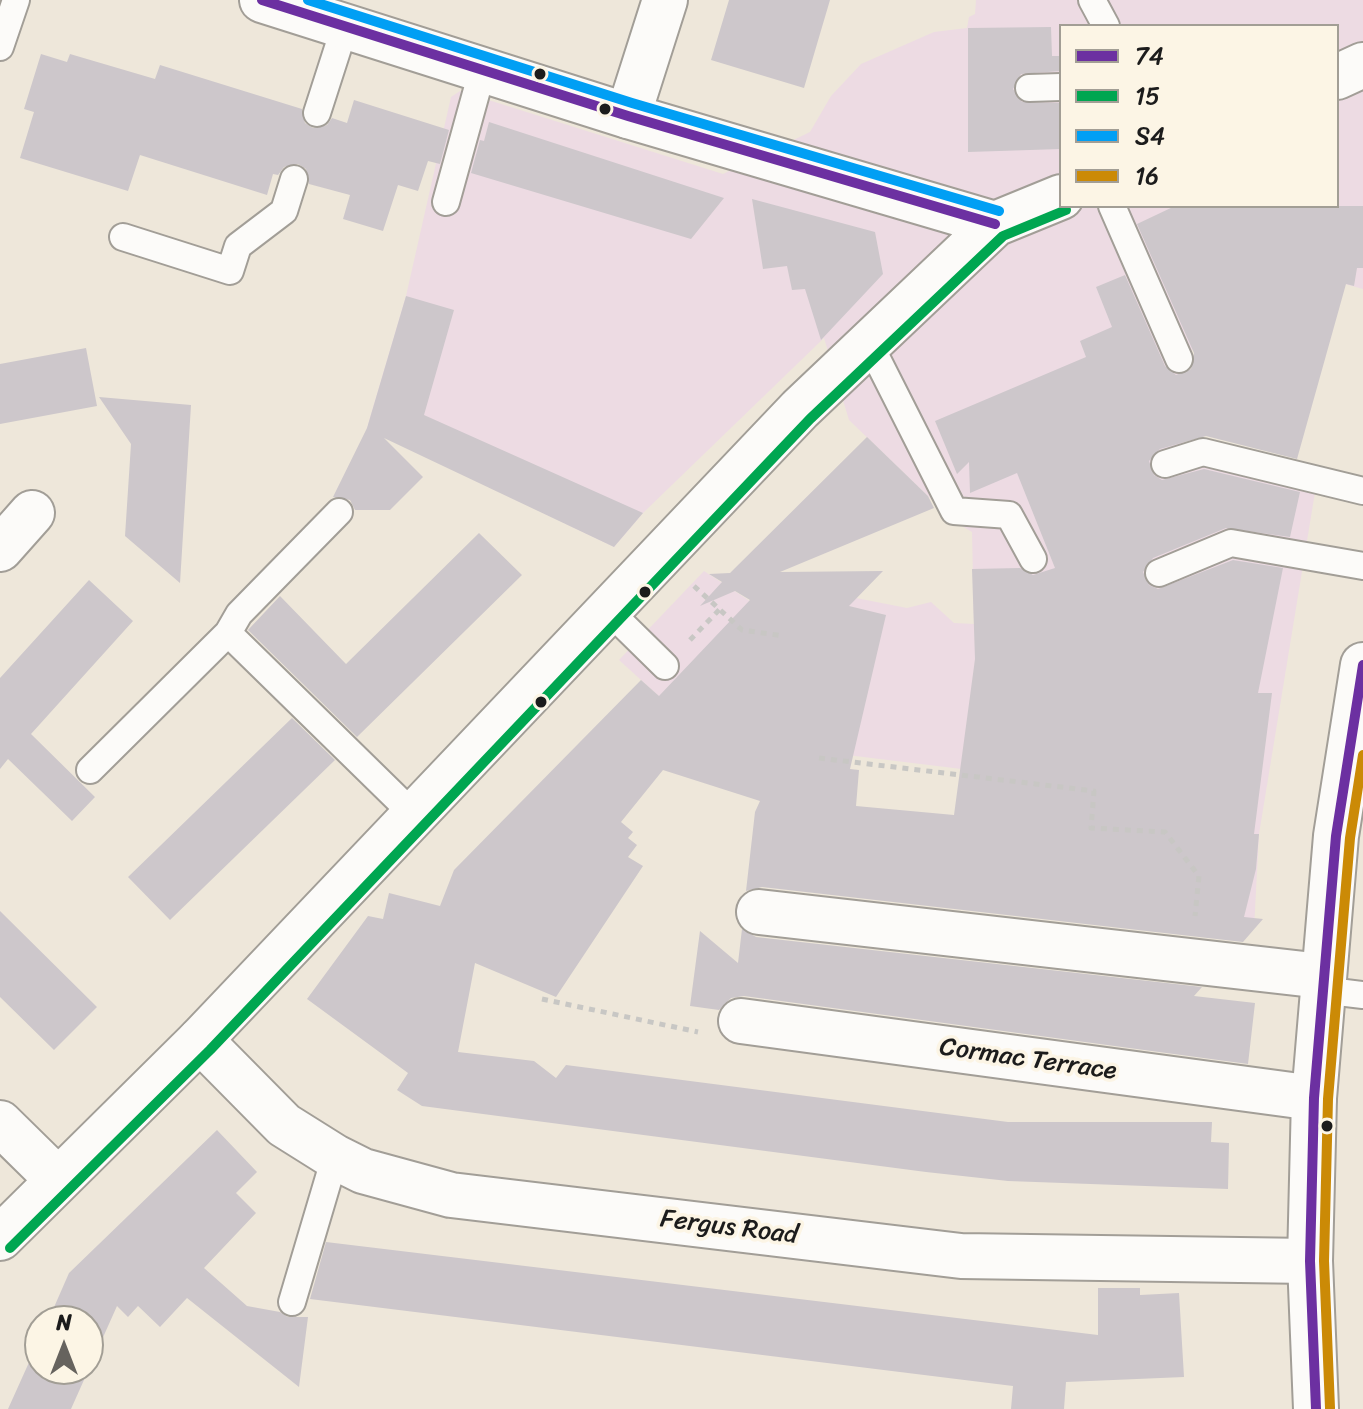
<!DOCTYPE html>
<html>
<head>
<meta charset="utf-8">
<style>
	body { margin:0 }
	#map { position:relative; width:1363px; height:1409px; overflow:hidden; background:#eee7da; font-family:Sriracha,sans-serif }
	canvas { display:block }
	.legend { position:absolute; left:1059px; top:24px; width:280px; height:184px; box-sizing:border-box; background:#fcf5e5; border:2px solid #a29e95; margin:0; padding:10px 14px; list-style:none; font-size:24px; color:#1c1c1c }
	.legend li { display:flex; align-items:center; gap:16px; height:40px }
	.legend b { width:40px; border:2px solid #a29e95 }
	.north { position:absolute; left:24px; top:1305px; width:80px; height:80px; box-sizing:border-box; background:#fcf5e5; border:2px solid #a29e95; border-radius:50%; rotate:0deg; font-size:22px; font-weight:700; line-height:32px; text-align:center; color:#1c1c1c }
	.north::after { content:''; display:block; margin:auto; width:28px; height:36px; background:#66635e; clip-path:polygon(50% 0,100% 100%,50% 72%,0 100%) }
</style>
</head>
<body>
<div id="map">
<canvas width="1363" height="1409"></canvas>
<ul class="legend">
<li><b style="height:10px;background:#6c30a1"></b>74</li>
<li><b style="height:10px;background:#00a651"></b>15</li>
<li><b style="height:10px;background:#019ff4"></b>S4</li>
<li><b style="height:10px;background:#cb8a06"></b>16</li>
</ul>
<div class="north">N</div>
</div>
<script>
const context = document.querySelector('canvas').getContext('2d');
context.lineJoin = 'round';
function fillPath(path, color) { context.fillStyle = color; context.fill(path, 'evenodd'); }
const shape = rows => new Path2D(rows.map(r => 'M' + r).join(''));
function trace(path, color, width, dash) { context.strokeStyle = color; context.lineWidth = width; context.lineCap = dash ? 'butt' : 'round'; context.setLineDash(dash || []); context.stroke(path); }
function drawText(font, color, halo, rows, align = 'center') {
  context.font = font + ' Sriracha,sans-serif'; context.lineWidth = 7; context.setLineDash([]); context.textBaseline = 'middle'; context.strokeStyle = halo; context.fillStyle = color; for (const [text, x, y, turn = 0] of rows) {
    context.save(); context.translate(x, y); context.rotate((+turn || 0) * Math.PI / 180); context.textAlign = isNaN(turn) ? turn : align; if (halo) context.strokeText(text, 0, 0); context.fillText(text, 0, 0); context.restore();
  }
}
const built = shape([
	[976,0,1363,0,1363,289,1275,265,1197,336,1177,392,1173,414,1184,444,1156,456,1196,461,1316,486,1259,834,1254,929,1011,775,847,755,663,700,619,660,704,571,765,611,856,598,907,608,931,602,954,623,974,624,972,532,945,516,932,500,849,420,824,338,643,513,614,547,367,428,406,296,451,97,460,91,723,174,810,132,831,96,861,64,934,32,967,28,969,17,975,14],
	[1061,26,1337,26,1337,206,1061,206]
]);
const building = shape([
	[729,0,830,0,804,88,711,60],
	[1051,27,1052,56,1061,56,1061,71,1021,74,1013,89,1022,102,1061,103,1061,149,968,152,968,28],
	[41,54,67,62,70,54,155,79,160,65,302,109,305,123,313,128,327,125,332,118,347,123,354,100,449,130,440,164,428,161,418,191,398,185,383,231,343,219,350,195,309,184,306,169,298,164,284,167,278,175,273,174,267,195,140,155,128,191,20,158,34,112,24,109],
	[489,122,724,198,691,239,471,173,480,140,484,141],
	[752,199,875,232,883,274,821,340,805,289,792,290,787,266,763,269],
	[1175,206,1363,206,1363,268,1357,268,1354,286,1346,284,1297,459,1206,436,1160,449,1149,461,1154,475,1162,480,1204,469,1300,492,1290,537,1226,528,1153,558,1143,572,1149,585,1158,589,1233,560,1283,568,1258,693,1272,693,1254,834,1259,834,1256,869,1244,917,1263,919,1243,942,762,887,746,891,755,812,760,801,663,770,621,822,633,832,628,838,637,845,628,857,643,866,556,997,475,963,458,1052,534,1061,556,1078,566,1065,1008,1122,1212,1122,1211,1142,1229,1143,1228,1189,1008,1181,926,1172,422,1106,397,1090,408,1073,307,999,368,916,383,919,389,893,440,906,454,870,641,680,659,696,750,600,735,591,700,606,722,582,709,574,730,573,867,437,928,496,934,508,780,572,883,571,849,606,886,615,850,769,859,770,856,806,954,815,975,659,972,569,1020,568,1033,575,1055,568,1017,473,970,493,969,462,957,474,935,421,1086,357,1080,341,1112,327,1096,287,1125,275,1165,366,1176,375,1191,369,1194,353,1137,224],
	[406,296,454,310,424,415,643,513,614,547,384,438,423,477,390,510,355,510,350,500,333,497,367,428],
	[86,348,97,406,0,424,0,364],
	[99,397,191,405,180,583,125,536,131,444],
	[479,533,522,575,357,737,248,630,280,596,346,664],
	[89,580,133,621,31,734,95,797,72,821,8,759,0,769,0,678],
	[292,718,335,760,170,920,128,877],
	[0,911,97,1007,54,1050,0,997],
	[742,929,756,937,1202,987,1194,996,1255,1003,1248,1064,744,996,731,998,719,1010,690,1006,700,931,738,963],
	[217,1130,257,1172,236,1193,256,1213,204,1268,247,1306,280,1312,288,1317,308,1317,299,1387,187,1298,160,1327,138,1306,128,1317,117,1306,71,1409,8,1409,40,1338,40,1369,88,1369,88,1321,48,1321,69,1273],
	[326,1242,1098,1335,1098,1288,1140,1288,1140,1295,1179,1293,1184,1377,1066,1382,1064,1409,1011,1409,1013,1386,310,1299]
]);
const path = shape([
	[694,586,742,630,784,636],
	[690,640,720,609],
	[819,758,1094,791,1091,828,1165,832,1199,876,1195,916],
	[542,999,698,1032]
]);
const lane = shape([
	[1092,0,1106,26],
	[0,47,16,0],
	[1029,88,1061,87],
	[317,113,345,26],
	[446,202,483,68],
	[1112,206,1179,359],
	[123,237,230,271,238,246,284,211,294,179],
	[870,345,954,511,1009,515,1033,559],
	[1165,464,1203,452,1363,491],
	[1159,573,1231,543,1363,566],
	[609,611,665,666],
	[228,633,415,816],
	[90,770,228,633,239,614,339,512],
	[1321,990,1363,995],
	[292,1302,335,1157]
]);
const street = shape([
	[628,116,665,0],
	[0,549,32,513],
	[759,912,1322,976],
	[741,1021,1314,1098],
	[200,1040,284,1125,335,1157,363,1171,451,1195,961,1256,1310,1261],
	[0,1123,57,1179]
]);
const secondary = shape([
	[262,0,628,116,995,224],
	[1337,77,1363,65],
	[0,1238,200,1040,800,409,995,224,1061,197],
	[1316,1409,1310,1261,1314,1098,1336,836,1363,665]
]);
const bus1 = shape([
	[262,0,628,116,995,224],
	[1316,1409,1310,1261,1314,1098,1336,836,1363,665]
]);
const bus2 = shape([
	[10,1248,210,1050,810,419,1003,236,1066,210]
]);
const bus3 = shape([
	[308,0,632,103,999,211]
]);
const bus4 = shape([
	[1330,1408,1324,1261,1328,1099,1350,838,1363,755]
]);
const markers = [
	[540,74,7,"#1c1c1c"],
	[605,109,7,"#1c1c1c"],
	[645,592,7,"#1c1c1c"],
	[541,702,7,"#1c1c1c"],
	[1327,1126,7,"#1c1c1c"]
];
const streetNames = [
	["Cormac Terrace",1028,1060,8],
	["Fergus Road",729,1228,7]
];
fillPath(built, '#eddbe3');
fillPath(building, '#cdc7cb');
trace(lane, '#a29e97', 30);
trace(street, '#a29e97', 48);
trace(secondary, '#a29e97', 48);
trace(path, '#c8c7c4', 5, [6, 6]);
trace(lane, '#fcfbf9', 26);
trace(street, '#fcfbf9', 44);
trace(secondary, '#fcfbf9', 44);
trace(bus1, '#6c30a1', 10);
trace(bus2, '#00a651', 10);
trace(bus3, '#019ff4', 10);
trace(bus4, '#cb8a06', 10);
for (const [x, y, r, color] of markers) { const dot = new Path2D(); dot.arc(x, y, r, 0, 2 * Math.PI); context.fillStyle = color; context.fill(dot); trace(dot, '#fcf5e5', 3); }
drawText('26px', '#1c1c1c', '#fcf5e5', streetNames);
</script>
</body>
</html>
